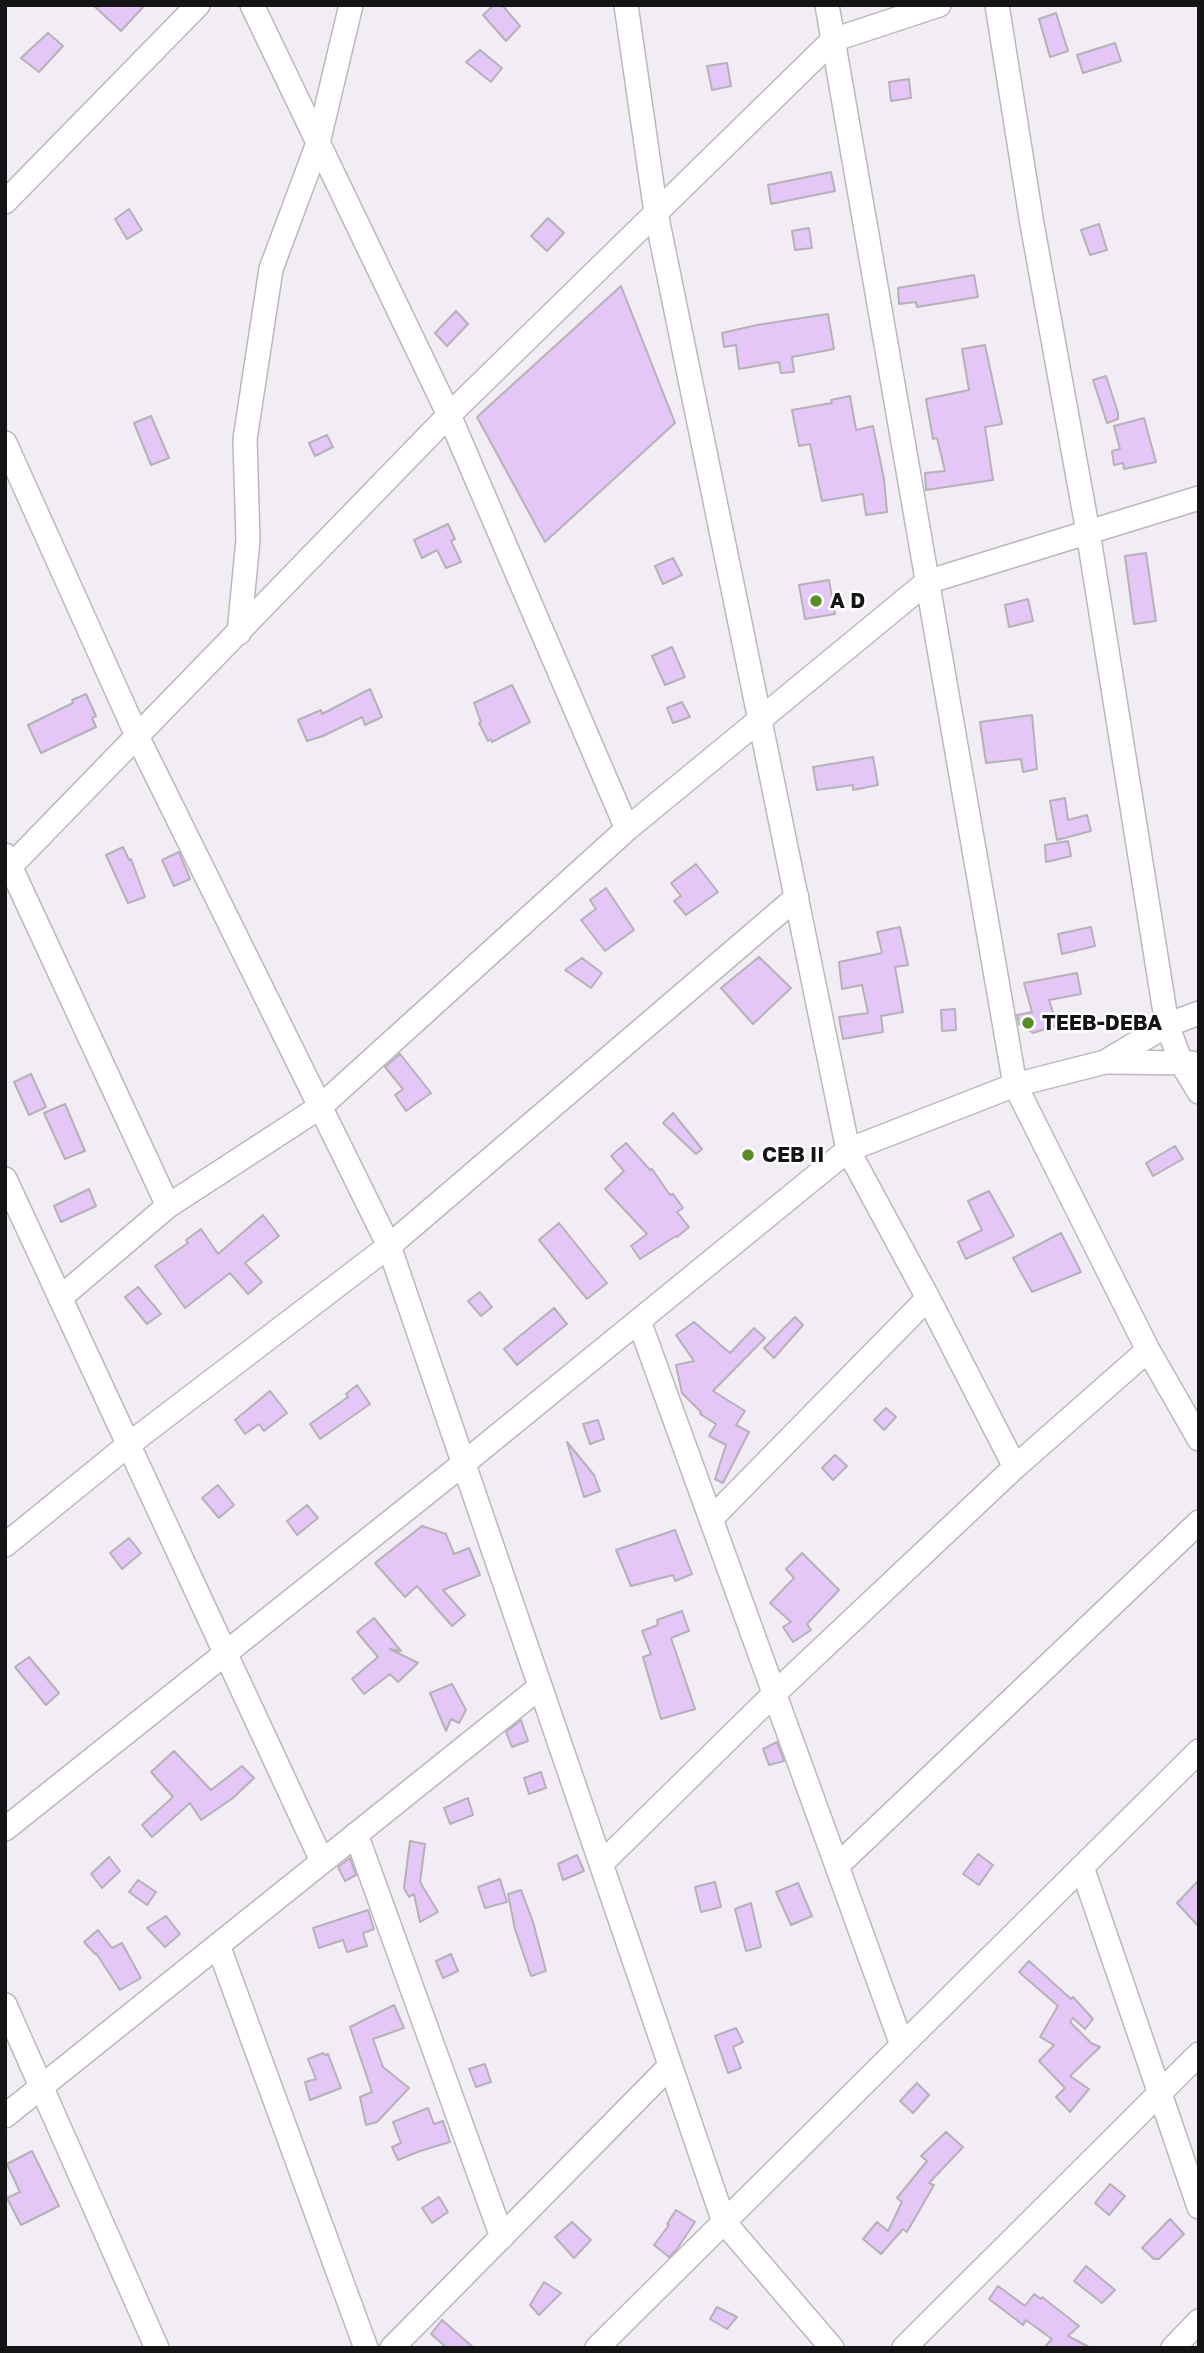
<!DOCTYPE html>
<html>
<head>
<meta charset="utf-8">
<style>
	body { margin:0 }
	#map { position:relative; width:1204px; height:2353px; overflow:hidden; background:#f2edf4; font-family:"Golos Text",sans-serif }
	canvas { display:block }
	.frame { position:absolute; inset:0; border:7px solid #141315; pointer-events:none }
</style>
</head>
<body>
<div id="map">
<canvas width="1204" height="2353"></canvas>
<div class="frame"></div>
</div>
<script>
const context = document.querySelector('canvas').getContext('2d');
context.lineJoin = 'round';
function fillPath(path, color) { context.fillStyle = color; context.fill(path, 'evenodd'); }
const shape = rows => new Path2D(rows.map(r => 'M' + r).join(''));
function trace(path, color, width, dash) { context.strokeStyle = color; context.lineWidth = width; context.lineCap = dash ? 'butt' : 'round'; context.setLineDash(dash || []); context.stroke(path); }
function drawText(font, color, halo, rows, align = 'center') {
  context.font = font + ' "Golos Text",sans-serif'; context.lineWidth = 5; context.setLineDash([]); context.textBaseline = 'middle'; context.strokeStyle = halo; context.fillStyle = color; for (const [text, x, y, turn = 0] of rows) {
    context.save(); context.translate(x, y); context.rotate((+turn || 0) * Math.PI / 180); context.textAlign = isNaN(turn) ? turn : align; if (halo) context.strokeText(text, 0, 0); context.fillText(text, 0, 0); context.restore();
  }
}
const building = shape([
	[93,5,145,5,121,31,93,5],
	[494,5,502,5,520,26,506,41,483,15,494,5],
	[1056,13,1068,51,1050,57,1039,19,1056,13],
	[48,33,63,46,39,72,21,58,48,33],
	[1115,43,1121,61,1083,73,1077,55,1115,43],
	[480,50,502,68,491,82,466,62,480,50],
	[727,63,731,86,712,90,707,66,727,63],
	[909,79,911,98,891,101,889,82,909,79],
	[831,172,835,191,771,204,768,185,831,172],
	[129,209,142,230,127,239,115,219,129,209],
	[548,218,564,233,547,251,531,236,548,218],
	[1099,224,1107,250,1090,255,1081,230,1099,224],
	[809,228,812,248,795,250,792,231,809,228],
	[974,275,978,297,917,307,916,302,899,304,898,288,974,275],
	[621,286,675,423,545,542,477,417,621,286],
	[456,311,468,324,447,346,435,333,456,311],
	[828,314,834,349,792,357,794,372,781,373,779,362,739,369,736,345,724,347,722,333,757,325,828,314],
	[985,345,1002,424,985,427,993,480,926,490,925,473,945,471,937,438,933,439,926,399,969,390,962,349,985,345],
	[1106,376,1118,413,1118,419,1107,423,1093,380,1106,376],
	[850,396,856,430,873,426,884,479,887,512,866,515,863,494,822,501,810,444,799,446,792,410,832,403,831,400,850,396],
	[151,416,169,458,151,465,134,423,151,416],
	[1144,418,1156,462,1124,469,1123,463,1114,465,1112,451,1120,449,1114,426,1144,418],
	[327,435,333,447,315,456,309,443,327,435],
	[448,524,455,539,451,541,461,562,446,568,437,550,422,558,414,540,448,524],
	[1146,553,1156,621,1134,624,1125,556,1146,553],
	[673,558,682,575,663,584,655,566,673,558],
	[829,580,835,614,805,619,799,585,829,580],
	[1028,599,1033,621,1009,627,1005,605,1028,599],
	[672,647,685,677,665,685,652,656,672,647],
	[512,685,530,722,492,742,491,739,488,741,479,723,481,722,474,703,512,685],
	[370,689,382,717,365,725,362,717,323,736,307,741,298,720,321,710,322,714,370,689],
	[86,694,96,716,92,718,96,727,41,753,28,725,73,703,72,700,86,694],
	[682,702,690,717,673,723,667,708,682,702],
	[1032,715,1037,769,1023,772,1021,759,986,763,980,722,1032,715],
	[873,757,878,785,853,790,853,785,817,790,813,767,873,757],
	[1065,798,1068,820,1087,815,1091,831,1057,840,1050,801,1065,798],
	[1068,841,1071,856,1046,862,1045,845,1068,841],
	[123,847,129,860,131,859,145,897,128,903,106,855,123,847],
	[179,852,190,879,174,886,162,860,179,852],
	[696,864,718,892,686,915,674,901,681,896,671,883,696,864],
	[606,888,634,930,605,951,581,920,596,909,590,900,606,888],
	[900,927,908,965,895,967,903,1012,881,1016,883,1032,843,1039,839,1017,868,1013,862,985,842,989,839,962,882,953,877,932,900,927],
	[1091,927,1095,946,1062,954,1058,934,1091,927],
	[759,957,791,988,753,1024,721,988,759,957],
	[582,958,602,973,591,988,565,970,582,958],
	[1077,973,1081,994,1049,1000,1057,1025,1033,1033,1019,1024,1017,1015,1032,1012,1024,983,1077,973],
	[955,1009,956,1030,942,1031,941,1010,955,1009],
	[400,1054,431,1093,406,1111,395,1095,403,1089,385,1067,400,1054],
	[31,1074,46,1107,29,1115,14,1082,31,1074],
	[65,1104,85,1151,65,1159,44,1113,65,1104],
	[673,1113,702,1149,696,1154,663,1123,673,1113],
	[626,1143,650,1170,652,1169,670,1195,673,1194,683,1208,677,1212,689,1227,677,1237,676,1236,640,1259,631,1246,647,1234,605,1189,624,1171,611,1156,626,1143],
	[1175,1146,1183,1159,1153,1176,1146,1163,1175,1146],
	[89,1189,96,1206,61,1222,54,1206,89,1189],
	[989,1191,1014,1236,966,1259,958,1242,982,1230,968,1201,989,1191],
	[263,1215,279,1236,245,1263,262,1282,248,1294,230,1273,185,1308,155,1266,188,1243,186,1240,201,1229,218,1254,263,1215],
	[559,1223,607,1283,587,1299,539,1240,559,1223],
	[1061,1233,1081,1272,1032,1292,1013,1258,1061,1233],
	[138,1287,161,1314,147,1324,125,1297,138,1287],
	[480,1292,492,1307,481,1316,468,1301,480,1292],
	[554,1308,567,1324,517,1365,504,1349,554,1308],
	[795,1317,803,1325,774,1358,764,1348,795,1317],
	[694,1322,730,1353,754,1328,765,1338,713,1391,745,1411,736,1425,749,1432,723,1483,715,1479,726,1445,709,1436,716,1424,700,1414,701,1412,682,1393,676,1365,694,1361,676,1335,694,1322],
	[357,1385,370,1404,320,1439,310,1424,348,1397,346,1394,357,1385],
	[270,1391,287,1413,264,1431,259,1424,245,1434,235,1420,270,1391],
	[886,1408,896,1417,884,1430,874,1420,886,1408],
	[598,1420,604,1439,590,1444,583,1424,598,1420],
	[567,1442,594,1475,600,1491,584,1497,567,1442],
	[835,1455,847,1466,833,1480,822,1468,835,1455],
	[218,1485,234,1505,219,1518,202,1498,218,1485],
	[307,1505,318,1518,297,1535,287,1521,307,1505],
	[422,1526,446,1534,454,1554,469,1548,480,1575,443,1590,465,1615,452,1626,417,1586,405,1597,375,1563,422,1526],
	[675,1530,692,1574,675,1581,673,1575,631,1586,616,1550,675,1530],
	[129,1538,141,1553,122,1569,110,1553,129,1538],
	[802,1553,839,1590,807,1624,811,1630,793,1642,783,1627,791,1622,770,1603,794,1578,786,1569,802,1553],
	[682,1611,689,1631,671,1638,695,1709,661,1719,643,1657,651,1654,642,1631,658,1625,657,1620,682,1611],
	[374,1618,401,1651,390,1649,418,1663,398,1682,390,1674,364,1694,352,1679,378,1657,357,1632,374,1618],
	[29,1657,59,1693,46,1705,15,1667,29,1657],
	[452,1684,466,1710,459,1723,451,1719,446,1731,430,1693,452,1684],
	[521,1720,528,1741,512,1747,506,1732,521,1720],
	[777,1742,784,1761,769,1765,763,1749,777,1742],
	[174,1751,211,1790,242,1766,254,1778,233,1798,201,1820,190,1803,152,1837,142,1825,173,1797,151,1772,174,1751],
	[541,1772,546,1788,529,1794,524,1778,541,1772],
	[468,1798,473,1815,450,1824,444,1808,468,1798],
	[410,1841,425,1844,420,1882,438,1912,420,1922,414,1894,409,1897,404,1888,410,1841],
	[978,1854,993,1865,979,1885,963,1874,978,1854],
	[577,1855,584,1871,563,1880,558,1864,577,1855],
	[109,1857,120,1871,102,1888,91,1874,109,1857],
	[350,1858,356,1875,345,1881,338,1867,350,1858],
	[500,1879,507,1902,485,1908,478,1887,500,1879],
	[138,1880,156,1892,147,1905,129,1892,138,1880],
	[1199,1880,1199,1927,1177,1903,1199,1880],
	[715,1882,721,1907,701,1912,695,1887,715,1882],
	[798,1883,812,1916,791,1925,776,1892,798,1883],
	[521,1890,533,1922,546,1971,531,1976,515,1929,508,1894,521,1890],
	[751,1903,761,1947,746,1951,735,1909,751,1903],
	[368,1910,374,1929,363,1933,367,1946,347,1952,343,1940,319,1948,313,1928,368,1910],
	[166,1916,180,1934,165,1947,147,1928,166,1916],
	[98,1930,112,1948,122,1943,141,1978,120,1990,96,1953,95,1954,84,1942,98,1930],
	[451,1954,458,1971,443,1978,436,1961,451,1954],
	[1029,1961,1071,1999,1073,1997,1093,2019,1085,2029,1073,2018,1070,2022,1091,2043,1100,2047,1070,2076,1089,2089,1070,2112,1056,2097,1065,2088,1039,2061,1054,2045,1040,2037,1058,2006,1019,1972,1029,1961],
	[394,2005,404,2028,373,2039,383,2067,409,2088,377,2122,366,2125,360,2097,372,2092,350,2027,394,2005],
	[736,2028,743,2042,733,2047,741,2068,728,2073,715,2036,736,2028],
	[323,2053,325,2055,328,2054,341,2088,310,2100,305,2082,316,2079,308,2059,323,2053],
	[485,2064,491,2082,476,2087,469,2069,485,2064],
	[917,2083,929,2095,913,2113,900,2101,917,2083],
	[428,2108,434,2124,443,2121,450,2142,420,2151,398,2160,392,2147,401,2143,393,2122,428,2108],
	[946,2132,963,2147,929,2183,934,2185,907,2232,903,2229,881,2254,863,2239,877,2222,888,2231,902,2202,897,2198,927,2161,921,2156,946,2132],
	[32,2151,59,2206,21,2225,7,2198,20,2192,7,2164,32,2151],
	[1110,2184,1125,2196,1109,2215,1095,2203,1110,2184],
	[439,2197,448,2212,432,2223,422,2208,439,2197],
	[676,2210,695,2222,677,2249,669,2257,654,2245,669,2225,667,2224,676,2210],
	[1170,2219,1184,2234,1159,2259,1154,2259,1142,2248,1170,2219],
	[572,2222,591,2240,574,2258,555,2237,572,2222],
	[1086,2266,1115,2290,1102,2303,1074,2281,1086,2266],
	[544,2282,561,2293,539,2315,530,2305,544,2282],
	[998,2286,1025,2306,1034,2294,1041,2299,1042,2297,1079,2326,1068,2336,1091,2348,1044,2348,1052,2339,1026,2320,1023,2325,989,2299,998,2286],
	[717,2307,737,2317,727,2329,710,2319,717,2307],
	[442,2320,474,2348,447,2348,431,2334,442,2320]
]);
const minor = shape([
	[252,5,449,415,627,829],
	[626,5,656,213,848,1150,928,1298,1015,1467],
	[827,5,1015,1085,1148,1350,1199,1439],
	[997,5,1032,224,1088,532,1167,1025,1181,1062,1199,1092],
	[5,202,198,5],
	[5,443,138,738,389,1246,724,2222,832,2348],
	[239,633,248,540,245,439,271,269,318,143,351,5],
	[5,855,168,1206],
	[5,872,449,415,833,40,939,5],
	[1108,1062,1192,1063],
	[5,1179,322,1861],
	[60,1298,168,1206,320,1107,627,829,927,582,1199,498],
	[639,1321,902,2045],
	[711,1519,928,1298],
	[5,1545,128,1445,389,1246,797,897],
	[5,1829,463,1464,848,1150,1015,1085,1105,1062,1167,1025,1199,1013],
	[356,1834,502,2237],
	[601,1864,774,1694,1015,1467,1148,1350],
	[837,1866,1199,1522],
	[1082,1867,1199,2207],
	[218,1945,366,2348],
	[5,2005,157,2348],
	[5,2116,540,1687],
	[392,2348,670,2066],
	[597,2348,1199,1751],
	[904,2348,1199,2054],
	[1173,2348,1199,2321]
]);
const markers = [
	[816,601,7,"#598d25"],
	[1028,1023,7,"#598d25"],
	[748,1155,7,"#598d25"]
];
const poiNames = [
	["A D",830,601],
	["TEEB-DEBA",1042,1023],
	["CEB II",762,1155]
];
fillPath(building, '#e4c7f6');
trace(building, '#b5b1b8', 2);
trace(minor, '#bcb7be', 26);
trace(minor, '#fff', 23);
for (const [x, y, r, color] of markers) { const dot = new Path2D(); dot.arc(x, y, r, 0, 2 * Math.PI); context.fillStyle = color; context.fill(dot); trace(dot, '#fff', 2.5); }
drawText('bold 21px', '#141315', '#fff', poiNames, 'left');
</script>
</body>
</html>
